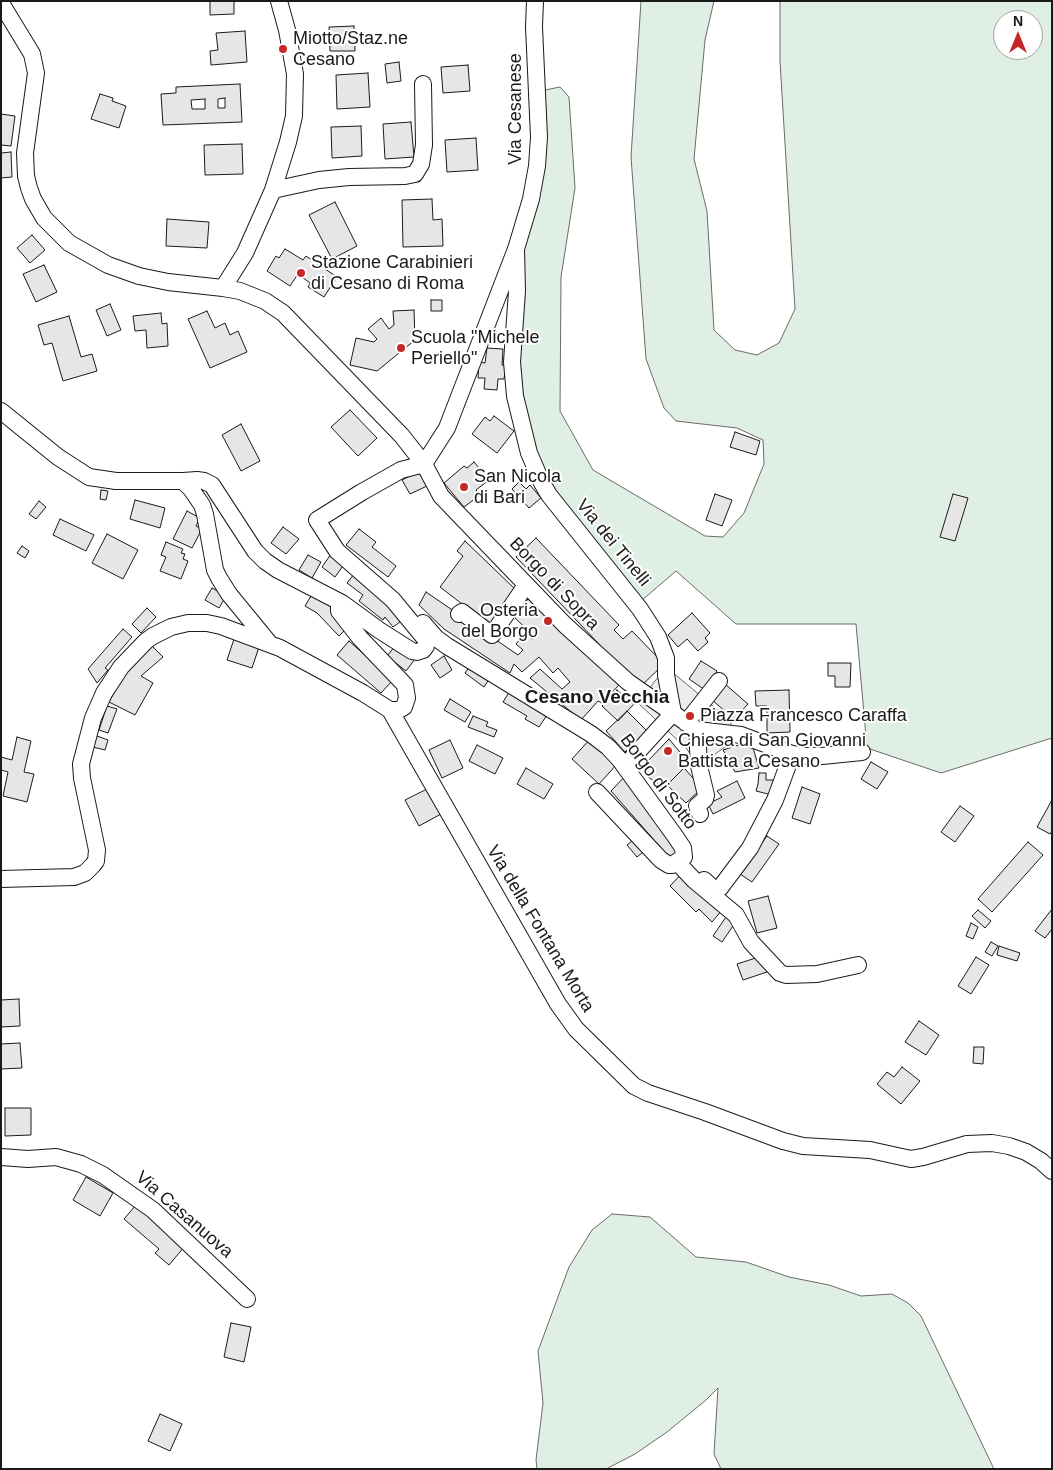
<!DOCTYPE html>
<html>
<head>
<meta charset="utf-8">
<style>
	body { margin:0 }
	#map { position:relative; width:1053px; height:1470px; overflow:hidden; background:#fff; font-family:Helvetica,sans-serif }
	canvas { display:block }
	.frame { position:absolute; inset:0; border:2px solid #1a1a1a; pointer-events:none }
	.north { position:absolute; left:993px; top:10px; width:50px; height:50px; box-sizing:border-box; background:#fff; border:1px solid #a3a3a3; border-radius:50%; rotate:0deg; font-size:14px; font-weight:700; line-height:20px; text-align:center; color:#1a1a1a }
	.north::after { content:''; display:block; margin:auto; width:18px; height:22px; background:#c62828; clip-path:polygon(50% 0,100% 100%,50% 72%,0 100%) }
</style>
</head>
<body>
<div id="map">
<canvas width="1053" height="1470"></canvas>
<div class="frame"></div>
<div class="north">N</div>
</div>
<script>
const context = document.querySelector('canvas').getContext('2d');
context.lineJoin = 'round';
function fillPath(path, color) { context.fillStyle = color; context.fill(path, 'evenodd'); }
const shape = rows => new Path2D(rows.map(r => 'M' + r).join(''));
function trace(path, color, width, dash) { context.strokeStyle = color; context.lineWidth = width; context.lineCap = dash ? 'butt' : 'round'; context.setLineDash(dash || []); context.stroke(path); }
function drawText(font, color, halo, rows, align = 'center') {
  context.font = font + ' Helvetica,sans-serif'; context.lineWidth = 4; context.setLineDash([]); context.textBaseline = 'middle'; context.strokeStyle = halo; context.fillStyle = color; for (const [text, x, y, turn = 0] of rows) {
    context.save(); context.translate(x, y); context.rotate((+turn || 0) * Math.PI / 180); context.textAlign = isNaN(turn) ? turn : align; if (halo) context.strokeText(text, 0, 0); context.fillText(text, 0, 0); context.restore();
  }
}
const green = shape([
	[641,1,714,1,705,40,694,159,707,211,714,330,735,350,757,355,779,343,795,309,780,61,780,1,1052,1,1052,738,941,773,867,748,856,624,736,624,676,571,641,601,563,504,542,471,525,415,518,339,522,249,545,90,560,87,569,97,575,188,561,277,560,411,593,470,705,536,723,537,744,513,764,464,763,440,737,428,676,421,664,408,646,359,631,157,641,1],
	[1003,20,1033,20,1033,50,1003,50,1003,20],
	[612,1214,650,1217,696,1257,746,1262,789,1277,829,1285,861,1296,892,1294,908,1303,921,1316,994,1469,721,1469,714,1454,718,1388,706,1400,667,1432,635,1454,606,1469,537,1469,536,1460,543,1403,538,1351,569,1267,592,1230,612,1214]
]);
const parking = shape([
	[666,667,732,722,730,726,741,735,699,766,686,748,638,703,666,667]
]);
const building = shape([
	[210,1,234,1,234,14,210,15,210,1],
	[354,26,355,51,330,51,329,27,354,26],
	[245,31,247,62,211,65,210,51,218,50,216,33,245,31],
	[399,62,401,81,387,83,385,64,399,62],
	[468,65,470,91,443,93,441,67,468,65],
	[368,73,370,107,337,109,336,75,368,73],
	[240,84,242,122,163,125,161,94,176,93,176,87,240,84],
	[225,98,225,108,218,108,218,99,225,98],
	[205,99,205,109,192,109,191,100,205,99],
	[100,94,113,98,112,101,126,106,119,128,91,119,100,94],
	[1,114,15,116,11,146,1,145,1,114],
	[411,122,414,157,385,159,383,124,411,122],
	[361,126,362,156,332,158,331,127,361,126],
	[476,138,478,170,447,172,445,140,476,138],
	[242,144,243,174,205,175,204,145,242,144],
	[11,152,12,177,1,178,1,153,11,152],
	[432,199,433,220,442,219,443,246,403,247,402,200,432,199],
	[335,202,357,246,332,259,309,215,335,202],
	[167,219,209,222,207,248,166,246,167,219],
	[32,235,45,250,30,263,17,248,32,235],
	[285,249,303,260,306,256,337,277,324,297,308,287,310,283,298,274,290,286,267,271,276,256,279,258,285,249],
	[44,265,57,292,36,302,23,274,44,265],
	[431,300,442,300,442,311,431,311,431,300],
	[110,304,121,330,107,336,96,310,110,304],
	[414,310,415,340,377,371,350,365,356,338,374,342,377,339,368,329,381,318,389,329,394,325,393,311,414,310],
	[207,311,215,328,225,323,230,335,238,331,247,352,210,368,188,319,207,311],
	[161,313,162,324,167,323,168,346,147,348,146,330,135,331,133,316,161,313],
	[69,316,81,357,92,354,97,371,63,381,52,343,44,345,38,325,69,316],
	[487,348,503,349,502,365,506,366,504,379,498,379,497,390,484,389,485,378,478,378,479,362,485,363,487,348],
	[350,410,377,438,358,456,331,427,350,410],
	[494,416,514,431,497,453,472,434,485,417,490,421,494,416],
	[241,424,260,461,241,471,222,435,241,424],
	[735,432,760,441,756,455,730,447,735,432],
	[474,462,489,480,476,490,480,495,464,507,444,483,464,466,467,468,474,462],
	[422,470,429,485,410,494,402,480,422,470],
	[519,482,526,489,530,485,541,498,529,508,512,489,519,482],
	[101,490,108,491,106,500,100,499,101,490],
	[715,494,732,500,722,526,706,520,715,494],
	[953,494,968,498,955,541,940,537,953,494],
	[135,500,165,508,160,528,130,519,135,500],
	[39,501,46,507,36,519,29,514,39,501],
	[187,511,200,518,196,526,202,529,192,548,173,539,187,511],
	[60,519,94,535,86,551,53,535,60,519],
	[283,527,299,539,286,554,271,543,283,527],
	[359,529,376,542,372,547,396,566,388,577,346,545,359,529],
	[107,534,138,550,123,579,92,563,107,534],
	[536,538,619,625,614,630,623,639,632,631,664,664,640,687,516,557,536,538],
	[465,541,516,590,492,627,440,587,463,556,457,551,465,541],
	[166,542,183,549,181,553,185,554,183,559,188,561,181,579,160,571,166,557,161,555,166,542],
	[22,546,29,551,25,558,17,553,22,546],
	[331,554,345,563,335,577,322,567,331,554],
	[308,555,321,562,312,578,299,570,308,555],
	[354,574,404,619,393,627,385,617,383,620,359,601,363,595,347,583,354,574],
	[212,588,226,596,219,608,205,600,212,588],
	[314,591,349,626,339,636,317,613,305,606,314,591],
	[426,592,518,655,523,650,516,644,525,633,532,639,535,637,515,618,528,599,619,685,602,703,598,701,581,720,530,678,540,669,562,689,570,682,558,668,553,673,539,657,522,672,514,664,510,673,444,629,419,605,426,592],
	[147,608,156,617,141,633,132,624,147,608],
	[692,613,710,633,705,638,708,642,698,651,687,639,678,647,668,635,692,613],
	[123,629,132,637,105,668,108,670,97,683,88,669,123,629],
	[234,639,259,647,252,668,227,660,234,639],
	[349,641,393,680,381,693,337,655,349,641],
	[396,645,415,659,406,671,387,656,396,645],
	[152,646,163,657,141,676,153,683,135,715,109,702,128,668,152,646],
	[444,656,452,670,440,678,431,665,444,656],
	[701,661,717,671,705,690,689,679,701,661],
	[472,663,491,676,484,687,465,673,472,663],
	[828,663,851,663,850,687,835,687,835,676,828,676,828,663],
	[725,684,748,704,734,719,711,699,725,684],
	[511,689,549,712,539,727,525,719,527,716,503,702,511,689],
	[617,690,634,704,618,721,602,706,617,690],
	[789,690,790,732,767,733,767,706,756,706,755,691,789,690],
	[450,699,471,712,465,722,444,710,450,699],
	[107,706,117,709,108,733,99,730,107,706],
	[627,711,647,731,625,752,606,731,627,711],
	[473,716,488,722,486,726,497,730,494,737,468,727,473,716],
	[97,736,108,740,105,750,93,747,97,736],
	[17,737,31,741,24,772,34,774,27,802,3,796,8,772,1,770,1,757,12,760,17,737],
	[591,738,618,763,599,784,572,759,591,738],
	[669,739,689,763,667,785,659,785,647,776,645,764,669,739],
	[450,740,463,768,442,778,429,750,450,740],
	[751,741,759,768,735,772,723,750,751,741],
	[477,745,503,758,495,774,469,761,477,745],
	[871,762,888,772,877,789,861,779,871,762],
	[526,768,553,784,544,799,517,784,526,768],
	[684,768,702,788,686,803,667,785,684,768],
	[759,773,766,773,766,780,778,780,772,795,756,791,758,784,759,773],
	[627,774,681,850,669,857,611,791,627,774],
	[737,781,745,798,713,814,708,804,722,797,717,791,737,781],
	[802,787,820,794,810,824,792,818,802,787],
	[427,789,441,814,419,826,405,800,427,789],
	[1052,800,1052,831,1050,834,1037,827,1052,800],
	[960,806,974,816,955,842,941,832,960,806],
	[767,836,779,844,752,882,740,874,767,836],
	[637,837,647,849,637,857,627,845,637,837],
	[1028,842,1043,855,992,912,978,899,1028,842],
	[684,871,723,909,712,922,699,909,696,912,670,886,684,871],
	[768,896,777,928,757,933,748,901,768,896],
	[1052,909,1052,929,1045,938,1035,931,1052,909],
	[978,910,991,921,985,928,972,916,978,910],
	[728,914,737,920,722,942,713,936,728,914],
	[971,923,978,927,973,939,966,936,971,923],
	[991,942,998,946,992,956,985,952,991,942],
	[999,946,1020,953,1017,961,997,955,999,946],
	[762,956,767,972,743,980,737,964,762,956],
	[976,957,989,965,971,994,958,986,976,957],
	[19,999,20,1026,1,1027,1,1000,19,999],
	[919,1021,939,1035,926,1055,905,1042,919,1021],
	[20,1043,22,1068,1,1069,1,1044,20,1043],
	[974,1047,984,1047,983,1064,973,1063,974,1047],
	[902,1067,920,1081,901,1104,877,1084,887,1072,894,1077,902,1067],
	[5,1108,31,1108,31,1135,5,1136,5,1108],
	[86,1177,113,1193,100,1216,73,1200,86,1177],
	[136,1205,185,1246,169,1265,155,1253,159,1249,124,1219,136,1205],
	[231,1323,251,1327,244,1362,224,1357,231,1323],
	[160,1414,182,1424,170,1451,148,1441,160,1414]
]);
const minor = shape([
	[1,3,32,54,36,73,25,153,26,176,29,188,33,199,44,218,69,243,108,265,139,276,168,282,223,288,240,291,265,301,283,313,402,436,424,464,441,496,565,625,628,682,697,730,741,735,792,754,804,756,822,756,862,752],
	[273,190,319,180,349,177,405,176,415,174,421,164,424,145,423,84],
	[516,249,517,291,512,362,515,396,529,453,542,483,549,495,640,609,658,637,666,658,666,675,673,713],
	[223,288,245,253,273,190,288,142,294,116,295,74,287,30,279,1],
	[1,411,58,457,89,477,116,481,183,481,191,489,202,505,205,514,215,570,219,578,229,594,270,644],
	[424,464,447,428,516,249,531,199,537,166,539,137,534,27,535,1],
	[183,481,197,480,204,481,212,485,255,551,265,561,278,570,342,603],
	[459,614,462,612,492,635,526,585],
	[423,623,436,638,447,646,591,734,608,747,620,760,675,836,683,848,684,857],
	[390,710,399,710,404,707,407,698,405,685,360,638,339,611,339,606,342,603,379,630,412,651,417,652,423,650,426,646,426,640,393,600,337,551,317,520,362,492,401,470,424,464],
	[686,723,719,681],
	[697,730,699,766,706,795,705,799,697,806,700,814],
	[625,766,673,713],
	[597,792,661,860,669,865,672,865,684,857],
	[677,862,694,880,736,915,751,942,780,973,786,975,817,974,858,965],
	[1,879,74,877,85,873,93,865,96,861,97,850,82,778,81,764,93,718,104,693,121,667,146,641,153,636,171,627,188,623,207,623,221,626,280,648,363,693,390,710,558,1004,576,1029,634,1086,648,1093,705,1112,783,1141,803,1146,870,1150,911,1159,923,1157,967,1144,992,1143,1009,1146,1026,1152,1041,1161,1052,1171],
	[704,880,714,889,720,888,750,848,775,800,792,754],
	[1,1157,28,1159,56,1157,81,1164,103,1175,153,1210,247,1299]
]);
const markers = [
	[283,49,5,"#c62828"],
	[301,273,5,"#c62828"],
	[401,348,5,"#c62828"],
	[464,487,5,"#c62828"],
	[548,621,5,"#c62828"],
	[690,716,5,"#c62828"],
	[668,751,5,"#c62828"]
];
const poiNames = [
	["Miotto/Staz.ne",293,39],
	["Cesano",293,60],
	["Stazione Carabinieri",311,263],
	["di Cesano di Roma",311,284],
	["Scuola \"Michele",411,338],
	["Periello\"",411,359],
	["San Nicola",474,477],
	["di Bari",474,498],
	["Osteria",538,611,"right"],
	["del Borgo",538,632,"right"],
	["Piazza Francesco Caraffa",700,716],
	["Chiesa di San Giovanni",678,741],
	["Battista a Cesano",678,762]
];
const streetNames = [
	["Via Cesanese",516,109,-90],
	["Via dei Tinelli",613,543,51],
	["Borgo di Sopra",554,584,46],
	["Borgo di Sotto",658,782,53],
	["Via della Fontana Morta",540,929,59],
	["Via Casanuova",184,1215,41]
];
const neighbourhoodNames = [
	["Cesano Vecchia",597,698]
];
fillPath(green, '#e0efe3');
trace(green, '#6a6a6a', 1);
fillPath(parking, '#ededed');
trace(parking, '#6a6a6a', 1);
fillPath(building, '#e6e6e6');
trace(building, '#1a1a1a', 1);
trace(minor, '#1a1a1a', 18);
trace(minor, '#fff', 16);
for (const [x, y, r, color] of markers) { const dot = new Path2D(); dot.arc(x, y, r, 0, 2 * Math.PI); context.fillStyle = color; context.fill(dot); trace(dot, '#fff', 2); }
drawText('18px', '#1a1a1a', '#fff', poiNames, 'left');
drawText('18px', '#1a1a1a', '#fff', streetNames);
drawText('bold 19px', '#1a1a1a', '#fff', neighbourhoodNames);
</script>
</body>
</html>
